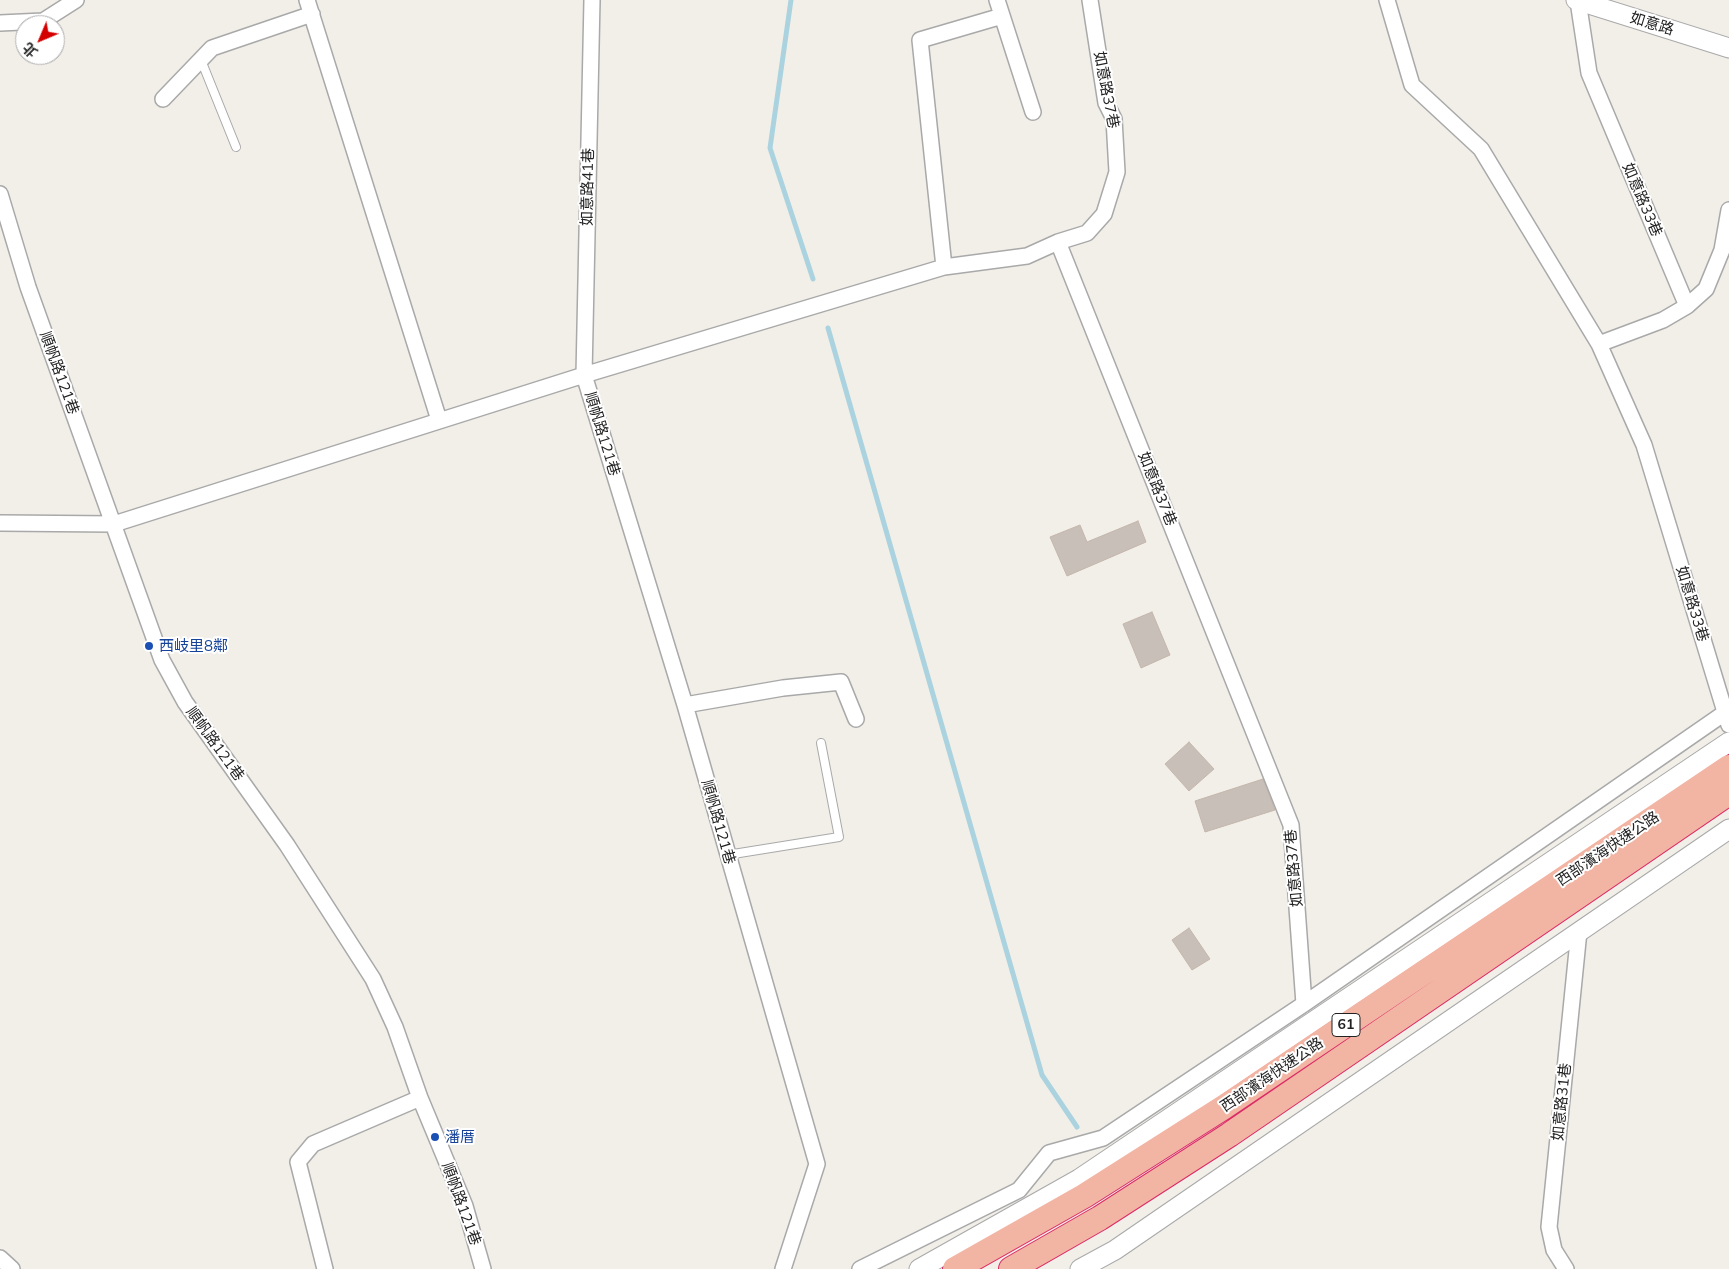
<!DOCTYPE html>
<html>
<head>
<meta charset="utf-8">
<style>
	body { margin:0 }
	#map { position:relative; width:1729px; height:1269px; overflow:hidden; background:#f2efe9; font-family:Mulish,"Noto Sans TC",sans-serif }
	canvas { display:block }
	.north { position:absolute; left:15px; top:15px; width:50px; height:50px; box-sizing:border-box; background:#fff; border:1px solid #a7a7a7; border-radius:50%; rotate:225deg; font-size:14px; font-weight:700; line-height:20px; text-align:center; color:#222 }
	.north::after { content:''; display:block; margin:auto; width:18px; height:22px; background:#d40000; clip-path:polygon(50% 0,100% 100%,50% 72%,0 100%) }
</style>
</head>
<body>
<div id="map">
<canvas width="1729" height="1269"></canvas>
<div class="north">北</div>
</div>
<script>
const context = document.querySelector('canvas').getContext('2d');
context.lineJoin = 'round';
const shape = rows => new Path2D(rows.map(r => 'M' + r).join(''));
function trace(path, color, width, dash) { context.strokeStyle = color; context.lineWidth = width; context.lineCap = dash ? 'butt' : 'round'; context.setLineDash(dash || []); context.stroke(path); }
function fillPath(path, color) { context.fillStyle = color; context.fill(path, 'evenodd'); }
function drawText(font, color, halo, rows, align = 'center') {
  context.font = font + ' Mulish,"Noto Sans TC",sans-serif'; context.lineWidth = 4; context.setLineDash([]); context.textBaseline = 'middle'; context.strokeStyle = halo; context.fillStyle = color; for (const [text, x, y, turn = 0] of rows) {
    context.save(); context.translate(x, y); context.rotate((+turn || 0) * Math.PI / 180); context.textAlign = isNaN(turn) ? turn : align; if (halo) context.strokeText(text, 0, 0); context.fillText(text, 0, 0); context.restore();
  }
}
const stream = shape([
	[791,0,770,148,813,279],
	[828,328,1042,1075,1077,1127]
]);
const building = shape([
	[1138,521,1146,542,1067,576,1050,537,1080,525,1087,542,1138,521],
	[1152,612,1170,655,1141,668,1123,624,1152,612],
	[1189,742,1214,769,1189,791,1165,764,1189,742],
	[1263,779,1275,810,1205,832,1195,801,1263,779],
	[1189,928,1210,959,1192,970,1172,940,1189,928]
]);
const service = shape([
	[201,60,236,147],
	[727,855,839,837,821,743]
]);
const minor = shape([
	[307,0,439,420],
	[592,0,584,375,685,705,817,1164,783,1269],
	[997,0,1033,112],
	[1090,0,1106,103,1114,119,1117,172,1104,214,1087,233,1058,242,1291,825,1304,1004],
	[1387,0,1412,85,1481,149,1599,344,1644,445,1729,725],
	[1578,1,1589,73,1687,306,1663,320,1599,344],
	[0,23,43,21,76,0],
	[163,99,212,48,312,14],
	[0,194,28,287,162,660,185,702,287,845,373,979,395,1027,420,1098,465,1206,483,1269],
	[944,267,920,40,1002,16],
	[1687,306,1706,289,1722,250,1729,210],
	[0,523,114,524,584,375,944,267,1027,256,1058,242],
	[685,705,783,688,841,682,856,719],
	[0,1258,12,1269],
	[325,1269,298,1162,313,1144,420,1098],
	[860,1269,1019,1190,1049,1153,1103,1138,1304,1004,1729,710],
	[1566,1269,1554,1250,1549,1227,1579,931]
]);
const tertiary = shape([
	[1576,0,1729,48],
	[919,1269,1079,1179,1729,742],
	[1080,1269,1115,1250,1729,829]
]);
const trunk = shape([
	[955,1269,1084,1196,1224,1107,1729,767],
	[1011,1269,1100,1218,1229,1135,1729,793]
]);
const markers = [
	[149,646,5,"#1a4fb4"],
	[435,1137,5,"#1a4fb4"]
];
const shields = [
	[1346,1025,28]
];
const shieldNames = [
	["61",1346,1025]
];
const streetNames = [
	["如意路",1652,24,17],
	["如意路37巷",1106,90,79],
	["如意路41巷",588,187,-89],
	["如意路33巷",1642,200,67],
	["順帆路121巷",59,373,70],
	["順帆路121巷",602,434,73],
	["如意路37巷",1157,489,68],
	["如意路33巷",1692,604,73],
	["順帆路121巷",215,744,54],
	["順帆路121巷",718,822,74],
	["西部濱海快速公路",1608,849,-34],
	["如意路37巷",1294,868,-95],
	["西部濱海快速公路",1272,1075,-34],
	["如意路31巷",1562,1102,-84],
	["順帆路121巷",461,1204,70]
];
const transitNames = [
	["西岐里8鄰",159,646],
	["潘厝",445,1137]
];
trace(stream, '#aad3df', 5);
fillPath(building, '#c7bfb8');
trace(building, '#c4b6ab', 1);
trace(service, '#a9a9a9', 10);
trace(minor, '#a9a9a9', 18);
trace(tertiary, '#a9a9a9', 21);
trace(trunk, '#dc2a67', 26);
trace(service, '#fff', 8);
trace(minor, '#fff', 15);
trace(tertiary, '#fff', 19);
trace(trunk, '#f2b4a3', 24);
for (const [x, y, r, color] of markers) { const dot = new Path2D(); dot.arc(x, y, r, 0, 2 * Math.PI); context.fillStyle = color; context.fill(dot); trace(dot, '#fff', 2); }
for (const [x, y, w] of shields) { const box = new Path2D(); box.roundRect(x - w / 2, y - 11.5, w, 23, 4); context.fillStyle = '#fff'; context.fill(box); trace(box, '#222', 1); }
drawText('bold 14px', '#222', null, shieldNames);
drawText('15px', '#222', '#fff', streetNames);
drawText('15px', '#164399', '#fff', transitNames, 'left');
</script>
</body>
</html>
